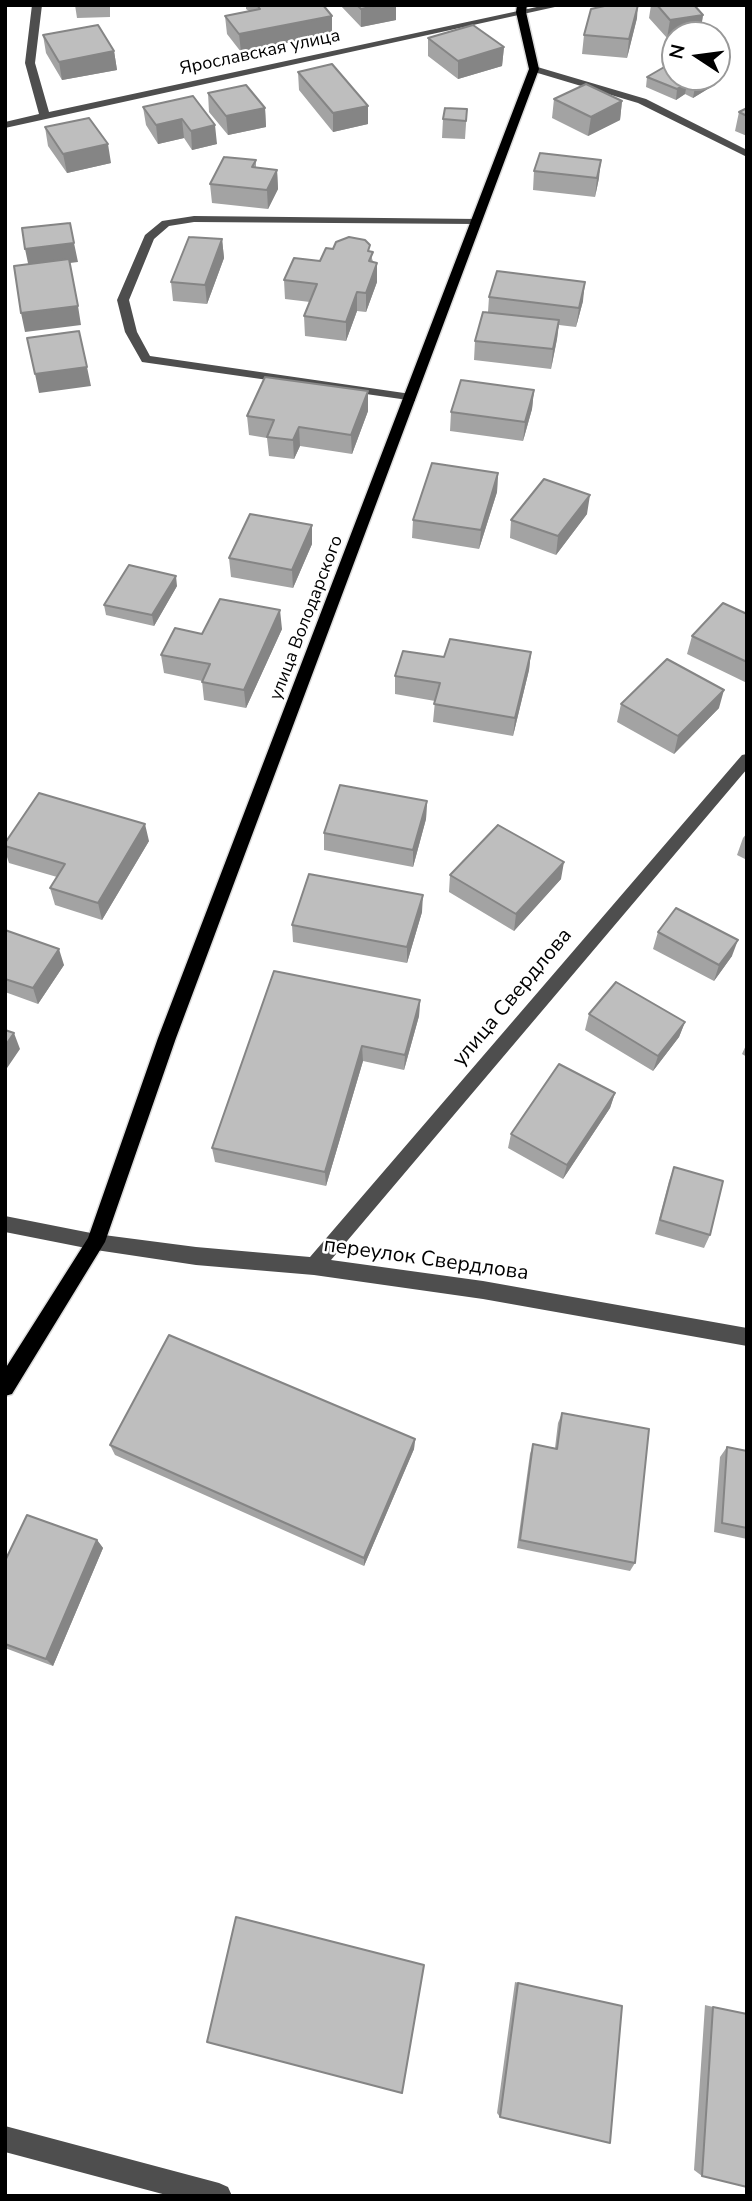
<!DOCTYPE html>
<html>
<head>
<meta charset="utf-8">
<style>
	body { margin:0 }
	#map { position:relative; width:752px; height:2201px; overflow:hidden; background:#fff; font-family:"Nunito Sans",sans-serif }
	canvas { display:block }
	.frame { position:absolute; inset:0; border:7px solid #000; pointer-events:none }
	.north { position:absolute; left:661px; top:21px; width:70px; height:70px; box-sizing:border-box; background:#fff; border:2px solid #999; border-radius:50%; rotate:283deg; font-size:19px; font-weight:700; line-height:28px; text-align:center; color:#000 }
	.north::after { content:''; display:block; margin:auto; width:24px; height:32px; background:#000; clip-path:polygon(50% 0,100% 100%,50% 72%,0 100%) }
</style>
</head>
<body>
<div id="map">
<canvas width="752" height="2201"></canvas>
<div class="frame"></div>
<div class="north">N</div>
</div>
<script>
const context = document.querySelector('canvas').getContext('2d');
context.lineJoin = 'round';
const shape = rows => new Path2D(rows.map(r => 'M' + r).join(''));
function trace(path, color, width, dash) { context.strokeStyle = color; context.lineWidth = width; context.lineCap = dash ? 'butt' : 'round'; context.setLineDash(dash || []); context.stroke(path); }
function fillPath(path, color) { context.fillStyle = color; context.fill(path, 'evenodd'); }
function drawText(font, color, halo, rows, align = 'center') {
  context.font = font + ' "Nunito Sans",sans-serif'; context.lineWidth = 5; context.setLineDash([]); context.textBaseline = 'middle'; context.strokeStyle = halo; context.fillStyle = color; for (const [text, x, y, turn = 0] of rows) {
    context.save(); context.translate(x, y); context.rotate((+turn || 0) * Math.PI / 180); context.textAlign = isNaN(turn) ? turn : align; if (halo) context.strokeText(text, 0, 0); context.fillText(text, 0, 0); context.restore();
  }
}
const minor = shape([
	[32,5,42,5,35,63,49,112,546,5,564,5,5,128,5,122,39,114,25,63,32,5],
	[534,66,646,99,747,150,747,157,638,103,531,71,531,67,534,66],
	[194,216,479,219,479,223,475,224,194,222,169,226,154,239,129,300,137,332,150,356,411,394,415,395,415,401,142,362,125,332,117,300,145,235,162,221,194,216],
	[747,754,747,769,331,1260,483,1281,747,1328,747,1346,483,1299,314,1275,196,1265,96,1250,5,1232,5,1216,96,1234,196,1247,310,1257,742,755,747,754],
	[5,2126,219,2183,228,2187,232,2196,170,2196,5,2152,5,2126]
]);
const major = shape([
	[517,5,527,5,526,12,539,69,176,1038,105,1242,12,1394,5,1396,5,1369,88,1238,158,1038,529,69,516,12,517,5]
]);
const wall = shape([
	[75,5,110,5,110,17,77,18],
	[246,5,323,5,332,34,241,52,227,34,225,16,249,11,246,9],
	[340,5,396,5,396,20,361,27],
	[651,5,694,5,703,15,700,34,667,38,649,18],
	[637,18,627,58,582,54,584,35],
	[43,35,114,51,117,70,62,80,46,53],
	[428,38,504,47,502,66,458,79,428,56],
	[298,72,368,106,368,124,333,132,299,90],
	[647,77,711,87,693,98,685,94,676,100,646,87],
	[208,93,265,108,266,127,228,135,209,112],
	[193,96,217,144,192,150,184,138,158,144,146,125,143,107],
	[554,99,622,101,620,120,588,136,552,118],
	[747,108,747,136,735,131,739,112],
	[467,109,465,139,442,138,443,119],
	[45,127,111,163,67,173,48,146],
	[256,160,256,168,277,170,278,189,268,209,212,203,210,184],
	[534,171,599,178,595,197,533,190],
	[222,239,224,258,207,304,173,301,171,282],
	[333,249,370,251,373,262,377,263,377,282,366,312,357,311,346,341,305,336,304,316,310,302,285,299,284,280,320,261],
	[489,297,583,301,576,327,559,325,557,339,551,369,474,360,475,341,488,312],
	[534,390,532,409,523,441,450,431,451,412],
	[368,411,352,454,300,446,294,459,269,456,267,438,249,435,247,416],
	[498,473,497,492,479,549,412,538,413,520],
	[587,514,556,555,510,538,511,520],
	[312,525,312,544,293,588,231,577,229,558],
	[177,586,154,626,106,615,104,605],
	[747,614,747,683,687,654,692,636],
	[282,629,246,708,204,700,202,681,164,673,161,655,202,634],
	[531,652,529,670,513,736,433,722,435,701,395,694,395,676,444,657],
	[621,704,719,708,674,754,617,722],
	[427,801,426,819,413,867,324,850,324,833],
	[747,833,747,860,737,855,743,838],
	[149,841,102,920,55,905,50,888,57,877,9,863,5,851,5,843],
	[450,875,561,879,514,931,449,892],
	[422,912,407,963,293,942,292,925],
	[5,930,64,965,38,1004,5,992],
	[658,932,732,956,714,981,653,949],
	[420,1000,419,1016,404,1070,363,1061,326,1186,215,1162,212,1148],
	[589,1014,685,1022,679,1037,653,1071,585,1030],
	[747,1043,747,1057,742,1054],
	[615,1093,610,1108,563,1179,508,1148,511,1134],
	[674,1167,710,1235,704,1248,655,1234,669,1181],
	[562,1413,635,1563,630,1571,517,1548,530,1454,533,1444,555,1448,558,1423],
	[415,1439,414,1449,364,1566,115,1455,110,1445],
	[727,1447,747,1451,747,1539,714,1532,720,1457],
	[97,1540,103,1548,53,1666,5,1648,5,1561],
	[515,1982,622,2006,500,2117,497,2113],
	[705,2005,713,2007,702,2176,694,2170]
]);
const shadedWall = shape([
	[379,5,396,5,396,20,361,27,361,9],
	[638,5,637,18,627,58,629,39],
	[703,15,700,34,675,35,675,37,667,38,670,20],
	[332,16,332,34,241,52,239,34],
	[504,47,502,66,458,79,458,61],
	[114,51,117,70,62,80,59,62],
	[713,77,711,87,693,98,695,87],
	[687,84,685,94,676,100,677,89],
	[622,101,620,120,588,136,591,117],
	[368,106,368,124,333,132,333,113],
	[265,108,266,127,228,135,226,116],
	[182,119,184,138,158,144,156,125],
	[215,125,217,144,192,150,191,131],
	[108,144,111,163,67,173,63,154],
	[601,160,599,178,595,197,597,178],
	[277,170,278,189,268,209,267,190],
	[222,239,224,258,207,304,205,285],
	[74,243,78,262,29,268,25,249],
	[377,263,377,282,366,312,366,293],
	[585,282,583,301,576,327,579,308],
	[357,292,357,311,346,341,346,322],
	[78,306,81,325,25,332,21,313],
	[559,320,557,339,551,369,553,349],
	[87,367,91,386,39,393,35,374],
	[534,390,532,409,523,441,525,422],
	[368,391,368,411,352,454,351,435],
	[299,427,300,446,294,459,293,440],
	[498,473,497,492,479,549,481,530],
	[590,495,587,514,556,555,558,536],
	[312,525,312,544,293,588,292,570],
	[176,576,177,586,154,626,152,615],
	[280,610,282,629,246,708,244,690],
	[531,652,529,670,513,736,515,718],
	[724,690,719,708,674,754,678,736],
	[427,801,426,819,413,867,413,850],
	[145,824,149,841,102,920,98,903],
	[564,862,561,879,514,931,516,914],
	[423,895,422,912,407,963,407,947],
	[738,940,732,956,714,981,719,965],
	[59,949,64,965,38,1004,33,988],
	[420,1000,419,1016,404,1070,405,1055],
	[685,1022,679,1037,653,1071,658,1056],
	[14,1033,20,1049,5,1071,5,1046],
	[362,1046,363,1061,326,1186,325,1172],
	[615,1093,610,1108,563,1179,567,1165],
	[415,1439,414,1449,364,1566,364,1558],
	[97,1540,103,1548,53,1666,46,1659]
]);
const building = shape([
	[257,5,323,5,332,16,239,34,225,16,260,9,257,5],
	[357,5,379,5,361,9,357,5],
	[609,5,638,5,629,39,584,35,591,9,609,5],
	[657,5,694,5,703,15,670,20,657,5],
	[98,25,114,51,59,62,43,35,98,25],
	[473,25,504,47,458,61,428,38,473,25],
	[332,64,368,106,333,113,298,72,332,64],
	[666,66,675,69,675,77,713,77,695,87,687,84,677,89,647,77,666,66],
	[586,84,622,101,591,117,554,99,586,84],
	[246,85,265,108,226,116,208,93,246,85],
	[193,96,215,125,191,131,182,119,156,125,143,107,193,96],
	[445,108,467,109,466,121,443,119,445,108],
	[747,108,747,116,739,112,747,108],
	[89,118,108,144,63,154,45,127,89,118],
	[540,153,601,160,597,178,534,171,540,153],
	[224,157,256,160,252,167,277,170,267,190,210,184,224,157],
	[70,223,74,243,25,249,22,228,70,223],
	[189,237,222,239,205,285,171,282,189,237],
	[349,237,365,240,370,245,368,251,373,252,369,261,377,263,366,293,357,292,346,322,304,316,317,284,284,280,294,258,320,261,326,248,333,249,336,242,349,237],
	[69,259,78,306,21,313,14,266,69,259],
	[497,271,585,282,579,308,489,297,497,271],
	[483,312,559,320,553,349,475,341,483,312],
	[79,331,87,367,35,374,27,338,79,331],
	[265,377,368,391,351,435,299,427,293,440,267,437,274,420,247,416,265,377],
	[461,380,534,390,525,422,451,412,461,380],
	[432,463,498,473,481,530,413,520,432,463],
	[544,479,590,495,558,536,511,520,544,479],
	[250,514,312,525,292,570,229,558,250,514],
	[129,565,176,576,152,615,104,605,129,565],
	[220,599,280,610,244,690,202,682,210,664,161,655,175,628,202,634,220,599],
	[723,603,747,614,747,662,692,636,723,603],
	[450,639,531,652,515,718,434,704,440,683,395,676,403,651,444,657,450,639],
	[667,659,724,690,678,736,621,704,667,659],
	[340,785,427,801,413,850,324,833,340,785],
	[39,793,145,824,98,903,50,888,65,864,5,846,5,843,39,793],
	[498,825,564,862,516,914,450,875,498,825],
	[309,874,423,895,407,947,292,925,309,874],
	[676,908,738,940,719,965,658,932,676,908],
	[5,930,59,949,33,988,5,979,5,930],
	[274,971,420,1000,405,1055,362,1046,325,1172,212,1148,274,971],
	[616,982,685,1022,658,1056,589,1014,616,982],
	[5,1030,14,1033,5,1046,5,1030],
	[559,1064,615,1093,567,1165,511,1134,559,1064],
	[674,1167,723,1181,710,1235,660,1220,674,1167],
	[169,1335,415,1439,364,1558,110,1445,169,1335],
	[562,1413,649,1429,635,1563,520,1540,533,1444,557,1449,562,1413],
	[727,1447,747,1451,747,1528,722,1523,727,1447],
	[27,1515,97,1540,46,1659,5,1644,5,1561,27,1515],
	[236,1917,424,1965,402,2093,207,2042,236,1917],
	[518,1983,622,2006,610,2143,500,2117,518,1983],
	[713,2007,747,2014,747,2187,702,2176,713,2007]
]);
const farStreetnames = [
	["Ярославская улица",260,53,-12],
	["улица Володарского",307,618,-69]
];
const streetNames = [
	["улица Свердлова",513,998,-50],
	["переулок Свердлова",426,1260,8]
];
trace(major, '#dbdbdb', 3);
fillPath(minor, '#4e4e4e');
fillPath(major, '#000');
fillPath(wall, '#a3a3a3');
fillPath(shadedWall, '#858585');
fillPath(building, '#bebebe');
trace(building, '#858585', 2);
drawText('18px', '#000', '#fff', farStreetnames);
drawText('21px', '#000', '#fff', streetNames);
</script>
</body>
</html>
